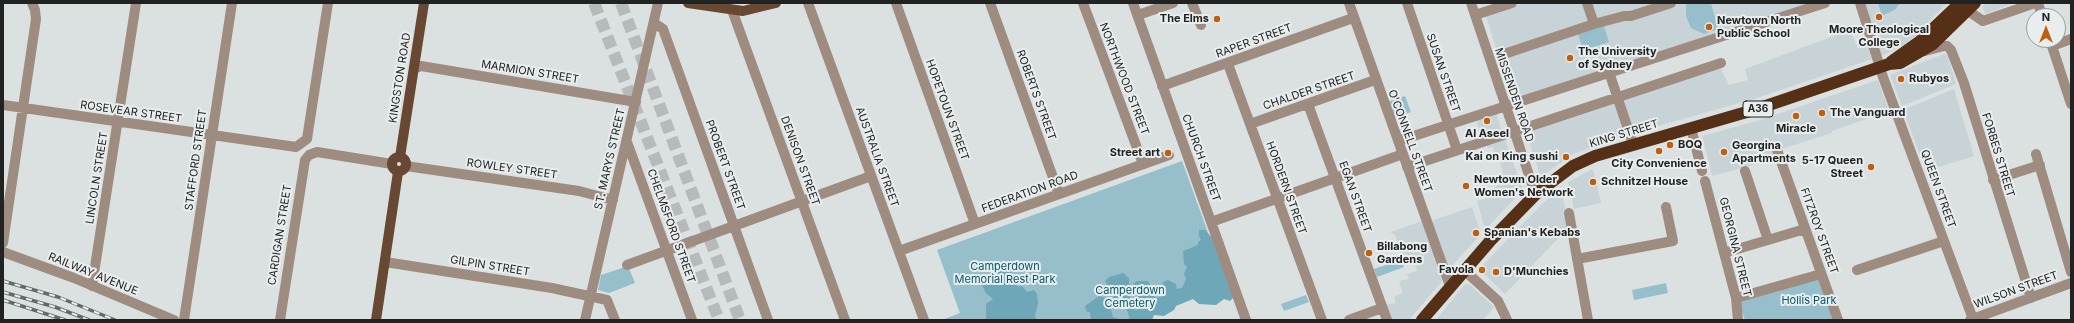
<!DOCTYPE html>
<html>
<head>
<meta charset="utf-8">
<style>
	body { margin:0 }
	#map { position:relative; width:2074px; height:323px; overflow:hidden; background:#dbe0e1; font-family:Inter,sans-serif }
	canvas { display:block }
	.frame { position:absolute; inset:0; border:4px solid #212323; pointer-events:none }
	.north { position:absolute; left:2026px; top:8px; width:40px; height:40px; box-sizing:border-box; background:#e9edee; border:1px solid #999c9d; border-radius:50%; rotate:0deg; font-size:11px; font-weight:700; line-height:16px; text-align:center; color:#212323 }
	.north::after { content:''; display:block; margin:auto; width:14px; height:18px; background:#bc5f10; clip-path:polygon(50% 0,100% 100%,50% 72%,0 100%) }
</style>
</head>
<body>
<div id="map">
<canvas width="2074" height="323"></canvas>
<div class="frame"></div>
<div class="north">N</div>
</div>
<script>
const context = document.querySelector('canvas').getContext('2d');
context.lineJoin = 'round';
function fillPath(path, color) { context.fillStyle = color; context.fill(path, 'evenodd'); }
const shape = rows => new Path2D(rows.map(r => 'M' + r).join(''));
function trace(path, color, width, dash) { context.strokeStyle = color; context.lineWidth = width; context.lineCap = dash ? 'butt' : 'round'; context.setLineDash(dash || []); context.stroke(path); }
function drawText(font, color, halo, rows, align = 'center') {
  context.font = font + ' Inter,sans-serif'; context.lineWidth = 4; context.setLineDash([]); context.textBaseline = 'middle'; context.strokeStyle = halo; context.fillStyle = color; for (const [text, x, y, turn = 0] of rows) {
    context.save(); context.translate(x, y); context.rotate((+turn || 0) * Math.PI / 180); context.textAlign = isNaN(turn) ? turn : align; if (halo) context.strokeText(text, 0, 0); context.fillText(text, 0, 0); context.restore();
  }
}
const built = shape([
	[1524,3,1813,3,1512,100,1486,16],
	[1864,3,1947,3,1915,36,1905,44,1881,56,1875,37,1887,32,1884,25,1872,29],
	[1986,3,2013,3,1986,14,1982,7],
	[1850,30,1858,48,1870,45,1875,58,1754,99,1633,133,1622,103,1624,99,1720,67,1729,85,1748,80,1745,69],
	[1944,54,1947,54,1956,84,1902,106,1890,75],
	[1878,80,1889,111,1832,131,1832,133,1781,149,1773,160,1712,176,1713,178,1702,136,1760,120],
	[1954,89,1974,156,1926,171,1903,110],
	[1613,102,1616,105,1627,135,1573,154,1543,175,1540,175,1526,131],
	[1496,112,1502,132,1483,138,1476,120],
	[1504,137,1523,190,1485,230,1477,201,1486,198,1495,187,1500,185,1498,179,1504,177,1500,163,1504,162,1503,158,1497,160,1493,147,1488,148,1486,143],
	[1593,169,1601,203,1574,209,1568,182],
	[1561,189,1569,227,1505,294,1479,269,1543,203],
	[1472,207,1481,234,1448,270,1431,221],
	[1422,221,1442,281,1409,320,1391,320,1386,305,1396,303,1394,297,1403,293,1399,281,1409,279,1407,274,1417,271,1415,265,1418,263,1416,258,1403,260,1395,235,1391,232],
	[1465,284,1469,284,1494,307,1483,320,1436,320]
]);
const green = shape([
	[1686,3,1711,3,1718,29,1704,34,1691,28,1686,16],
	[1878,3,1904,3,1898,5,1896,9,1882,16],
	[1604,26,1609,42,1583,50,1578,34],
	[1405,96,1411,112,1393,118,1387,102],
	[1182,161,1227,285,1147,313,1149,320,942,320,960,313,937,250],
	[1401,260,1404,267,1377,277,1374,269],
	[628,266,635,283,609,293,598,290,601,275],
	[1821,278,1836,320,1745,320,1738,301],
	[1666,283,1668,293,1634,300,1632,290],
	[1306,295,1309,302,1284,311,1281,304]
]);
const forest = shape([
	[1199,230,1205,230,1213,239,1234,297,1230,301,1224,299,1216,305,1199,304,1193,299,1176,306,1174,310,1164,316,1154,315,1152,320,1125,320,1129,319,1129,316,1124,302,1113,300,1115,290,1108,286,1105,281,1109,277,1123,273,1129,278,1130,300,1133,309,1137,310,1141,304,1132,292,1133,284,1137,281,1148,281,1152,288,1151,293,1156,298,1163,296,1161,292,1163,282,1168,280,1176,284,1177,289,1182,288,1186,279,1184,274,1187,267,1184,264,1183,251,1198,245,1198,242,1201,240,1199,236],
	[1007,267,1014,275,1018,287,1022,286,1027,292,1034,290,1037,294,1038,304,1035,315,1036,320,986,320,986,304,993,299,986,293,979,280,985,278,988,279,990,274,998,268],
	[1099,296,1108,299,1113,317,1122,320,1091,320,1090,312,1087,312,1085,306]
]);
const highwayTunnel = shape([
	[594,3,719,320],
	[621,3,740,320]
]);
const minor = shape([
	[808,3,924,320],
	[896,3,975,224],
	[990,3,1059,194],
	[1083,3,1143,164],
	[1133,3,1246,320],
	[1192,3,1201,25],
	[1349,3,1450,286],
	[1407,3,1457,150],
	[1471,3,1532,184,1537,193],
	[1587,3,1594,24],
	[1860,3,1883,77,1973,319],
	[2038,3,2042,16],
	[1961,6,1983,21,2035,3],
	[732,10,845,320],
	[1138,15,1173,3],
	[1475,15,1512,3],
	[654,23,663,29,768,320],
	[2050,40,2071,104],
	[2052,46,2071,39],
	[1925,51,1944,46,1947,46,1951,50,1964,83,2031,298],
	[1501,55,1594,24,1624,16,1631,16,1671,3],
	[1228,64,1322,320],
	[414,69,421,66,636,102],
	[1609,72,1633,144],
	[1162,86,1353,18],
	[1308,104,1387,320],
	[3,105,296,147,307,139,328,3],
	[1250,124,1375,80],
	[1691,128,1702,171],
	[1398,141,1825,3],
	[627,142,692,320],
	[1777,150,1838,320],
	[2036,154,2071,272],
	[406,166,579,191,613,200],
	[1407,167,1721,63],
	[1745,171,1768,240],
	[1993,180,2040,165],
	[1705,181,1736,298,1738,320],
	[1569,213,1588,320],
	[1211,222,1403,154],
	[3,243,36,19,35,10,32,3],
	[899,251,1169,155],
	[3,252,74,278,174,320],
	[1724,253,1805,229],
	[1577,259,1673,241,1666,207],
	[385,262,552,288,607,300,615,320],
	[627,265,871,176],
	[1464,270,1498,301,1507,320],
	[1857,270,1944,241],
	[92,286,136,3],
	[1736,298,1821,274],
	[184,320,232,3],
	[280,320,305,160,309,155,317,152,392,164],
	[585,320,658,3],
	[1349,320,1382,308],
	[1970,320,2071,283]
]);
const major = shape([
	[688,3,743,11,776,3],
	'392 164a7 7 0 1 1 14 0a7 7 0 1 1-14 0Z',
	[400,157,424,3],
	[376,320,398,172]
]);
const highway = shape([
	[1891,62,1919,42,1960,3],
	[1422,320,1491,240,1537,193,1573,166,1595,156,1757,109,1889,64,1900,63,1933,44,1975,3]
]);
const rail = shape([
	[3,281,58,297,115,320],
	[3,292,55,307,89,320],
	[3,300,65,320]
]);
const markers = [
	[1879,17,4,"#bc5f10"],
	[1217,19,4,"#bc5f10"],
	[1709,27,4,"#bc5f10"],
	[1570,58,4,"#bc5f10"],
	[1901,79,4,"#bc5f10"],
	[1822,113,4,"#bc5f10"],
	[1796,116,4,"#bc5f10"],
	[1487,121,4,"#bc5f10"],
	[1670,145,4,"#bc5f10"],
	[1659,151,4,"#bc5f10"],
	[1724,152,4,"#bc5f10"],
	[1168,153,4,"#bc5f10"],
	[1566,157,4,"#bc5f10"],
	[1871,167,4,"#bc5f10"],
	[1593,182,4,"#bc5f10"],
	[1466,186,4,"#bc5f10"],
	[1476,233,4,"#bc5f10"],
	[1369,253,4,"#bc5f10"],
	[1482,270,4,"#bc5f10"],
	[1496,272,4,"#bc5f10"]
];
const shields = [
	[1758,109,30]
];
const shieldNames = [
	["A36",1758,109]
];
const poiNames = [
	["The Elms",1209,19,"right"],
	["Newtown North",1717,21],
	["Public School",1717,34],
	["Moore Theological",1879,30,"center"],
	["College",1879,43,"center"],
	["The University",1578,52],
	["of Sydney",1578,65],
	["Rubyos",1909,79],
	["The Vanguard",1830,113],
	["Miracle",1796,129,"center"],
	["Al Aseel",1487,134,"center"],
	["BOQ",1678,145],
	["Georgina",1732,146],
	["Apartments",1732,159],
	["Street art",1160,153,"right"],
	["Kai on King sushi",1558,157,"right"],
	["5-17 Queen",1863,161,"right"],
	["Street",1863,174,"right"],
	["City Convenience",1659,164,"center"],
	["Newtown Older",1474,180],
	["Women's Network",1474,193],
	["Schnitzel House",1601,182],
	["Spanian's Kebabs",1484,233],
	["Billabong",1377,247],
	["Gardens",1377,260],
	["Favola",1474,270,"right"],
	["D'Munchies",1504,272]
];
const streetNames = [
	["RAPER STREET",1254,41,-20],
	["MARMION STREET",530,72,9],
	["SUSAN STREET",1443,73,71],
	["KINGSTON ROAD",400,78,-81],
	["NORTHWOOD STREET",1124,79,69],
	["CHALDER STREET",1309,91,-19],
	["ROBERTS STREET",1036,95,70],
	["MISSENDEN ROAD",1514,95,71],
	["HOPETOUN STREET",947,110,70],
	["ROSEVEAR STREET",131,112,8],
	["KING STREET",1624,134,-17],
	["O'CONNELL STREET",1410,141,70],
	["FORBES STREET",1998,155,73],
	["AUSTRALIA STREET",877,157,70],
	["CHURCH STREET",1201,158,70],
	["ST. MARYS STREET",610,159,-77],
	["STAFFORD STREET",196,160,-82],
	["DENISON STREET",800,161,70],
	["PROBERT STREET",725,165,70],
	["ROWLEY STREET",512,169,8],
	["LINCOLN STREET",97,178,-81],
	["HORDERN STREET",1286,188,70],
	["QUEEN STREET",1938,189,70],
	["FEDERATION ROAD",1030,192,-20],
	["EGAN STREET",1355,197,70],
	["CHELMSFORD STREET",671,226,70],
	["FITZROY STREET",1819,231,70],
	["CARDIGAN STREET",280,235,-81],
	["GEORGINA STREET",1735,247,76],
	["GILPIN STREET",490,266,9],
	["RAILWAY AVENUE",93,274,22],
	["WILSON STREET",2016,290,-20]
];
const parkNames = [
	["Camperdown",1005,267],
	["Memorial Rest Park",1005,280],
	["Camperdown",1130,291],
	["Cemetery",1130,304],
	["Hollis Park",1809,301]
];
fillPath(built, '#c8d3d7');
fillPath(green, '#96bfcb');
fillPath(forest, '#6ea8b8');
trace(highwayTunnel, '#b6babb', 12, [12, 6]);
trace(minor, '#9f8c80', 10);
trace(major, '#694833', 10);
trace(highway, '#553017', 12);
trace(rail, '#656868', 3.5);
trace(rail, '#e9edee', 2, [6]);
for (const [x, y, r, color] of markers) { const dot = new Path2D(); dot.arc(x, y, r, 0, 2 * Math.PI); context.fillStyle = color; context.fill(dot); trace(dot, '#e9edee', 1.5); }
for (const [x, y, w] of shields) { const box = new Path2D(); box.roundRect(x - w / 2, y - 8, w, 16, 3); context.fillStyle = '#e9edee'; context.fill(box); trace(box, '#212323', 1); }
drawText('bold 10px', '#212323', null, shieldNames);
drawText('bold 11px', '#212323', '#e9edee', poiNames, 'left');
drawText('11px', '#212323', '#e9edee', streetNames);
drawText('11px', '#04596b', '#e9edee', parkNames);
</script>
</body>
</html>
